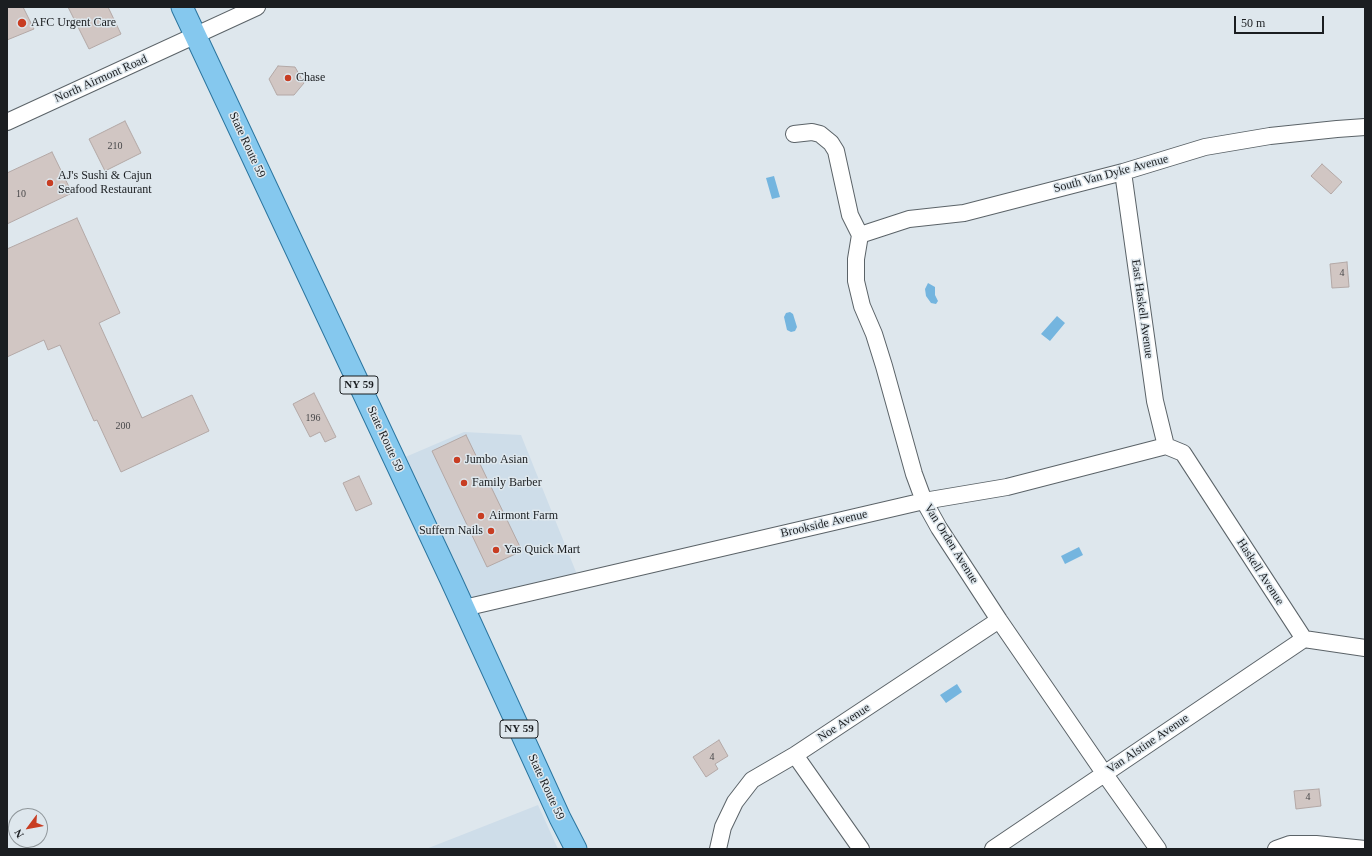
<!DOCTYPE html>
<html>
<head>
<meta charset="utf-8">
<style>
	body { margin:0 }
	#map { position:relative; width:1372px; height:856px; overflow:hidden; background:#dee7ed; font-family:Georgia,serif }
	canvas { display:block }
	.frame { position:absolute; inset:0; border:8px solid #1b1e21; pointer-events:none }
	.north { position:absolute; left:8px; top:808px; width:40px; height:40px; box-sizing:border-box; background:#dee7ed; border:1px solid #90979b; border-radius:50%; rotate:238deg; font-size:11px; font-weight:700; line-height:16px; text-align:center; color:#1b1e21 }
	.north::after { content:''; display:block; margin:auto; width:14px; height:18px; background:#c83d22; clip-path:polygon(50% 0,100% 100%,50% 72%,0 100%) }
	.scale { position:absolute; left:1234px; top:16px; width:90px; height:18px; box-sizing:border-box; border:2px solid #1b1e21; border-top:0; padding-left:5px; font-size:12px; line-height:14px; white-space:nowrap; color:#1b1e21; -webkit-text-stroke:3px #dee7ed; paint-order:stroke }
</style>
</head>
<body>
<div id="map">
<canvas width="1372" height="856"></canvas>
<div class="frame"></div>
<div class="north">N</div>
<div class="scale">50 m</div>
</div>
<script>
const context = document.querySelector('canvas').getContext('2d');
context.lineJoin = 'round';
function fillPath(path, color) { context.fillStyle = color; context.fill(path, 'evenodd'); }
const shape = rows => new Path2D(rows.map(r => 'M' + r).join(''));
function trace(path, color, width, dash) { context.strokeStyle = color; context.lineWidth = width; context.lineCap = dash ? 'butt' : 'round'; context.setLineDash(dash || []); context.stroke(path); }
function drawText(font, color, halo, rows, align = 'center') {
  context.font = font + ' Georgia,serif'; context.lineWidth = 3; context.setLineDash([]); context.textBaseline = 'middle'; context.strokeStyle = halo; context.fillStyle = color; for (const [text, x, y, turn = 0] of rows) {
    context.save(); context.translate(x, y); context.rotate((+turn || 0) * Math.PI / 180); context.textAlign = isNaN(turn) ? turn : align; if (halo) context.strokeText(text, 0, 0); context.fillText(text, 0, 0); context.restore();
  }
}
const built = shape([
	[464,432,521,435,578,577,469,601,403,458],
	[538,805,558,849,426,849]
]);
const water = shape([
	[774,176,780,197,772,199,766,178],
	[928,283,935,287,935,295,938,301,936,304,931,303,926,296,925,289],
	[790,312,793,314,797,327,795,331,791,332,787,330,784,317,786,313],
	[1057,316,1065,323,1050,341,1041,334],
	[1079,547,1083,555,1065,564,1061,556],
	[957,684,962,692,946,703,940,695]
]);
const building = shape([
	[7,7,23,7,34,29,7,40,7,7],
	[68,7,108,7,121,34,89,49,68,7],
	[278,66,295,67,304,83,294,95,277,95,269,79,278,66],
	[125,121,141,153,105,171,89,139,125,121],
	[52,152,72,193,7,224,7,173,52,152],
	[1322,164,1342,182,1331,194,1311,176,1322,164],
	[77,218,120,313,99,323,142,418,192,395,209,431,121,472,97,420,94,421,60,345,48,350,44,340,7,357,7,249,77,218],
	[1347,262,1349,287,1332,288,1330,264,1347,262],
	[314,393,336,437,325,442,320,432,310,437,293,404,314,393],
	[466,435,522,551,487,567,432,451,466,435],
	[359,476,372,504,356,511,343,483,359,476],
	[719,740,728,756,715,764,718,769,706,777,693,757,719,740],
	[1319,789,1321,806,1296,809,1294,791,1319,789]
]);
const minor = shape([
	[7,122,257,7],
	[794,134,812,132,820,134,831,143,836,151,850,215,860,235,856,259,856,281,862,306,874,334,884,366,914,474,924,501,939,528,999,620,1104,773,1158,849],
	[1123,172,1155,401,1166,446],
	[860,235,909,219,964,213,1123,172,1205,147,1270,136,1337,129,1365,127],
	[464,608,924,501,1007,487,1166,446,1183,453,1304,639,1365,648],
	[795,755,861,849],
	[718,849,723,827,735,802,752,780,795,755,999,620],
	[993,849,1304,639],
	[1276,849,1290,844,1316,844,1365,849]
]);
const major = shape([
	[182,7,451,580,560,818,576,849]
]);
const markers = [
	[22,23,5,"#c83d22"],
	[288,78,4,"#c83d22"],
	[50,183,4,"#c83d22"],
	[457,460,4,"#c83d22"],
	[464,483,4,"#c83d22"],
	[481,516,4,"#c83d22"],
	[491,531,4,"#c83d22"],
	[496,550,4,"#c83d22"]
];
const numberNames = [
	["210",115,146],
	["10",21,194],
	["4",1342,273],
	["196",313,418],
	["200",123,426],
	["4",712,757],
	["4",1308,797]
];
const shields = [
	[359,385,38],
	[519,729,38]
];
const shieldNames = [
	["NY 59",359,385],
	["NY 59",519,729]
];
const poiNames = [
	["AFC Urgent Care",31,23],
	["Chase",296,78],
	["AJ's Sushi & Cajun",58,176],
	["Seafood Restaurant",58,190],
	["Jumbo Asian",465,460],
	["Family Barber",472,483],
	["Airmont Farm",489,516],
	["Suffern Nails",483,531,"right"],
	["Yas Quick Mart",504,550]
];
const streetNames = [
	["North Airmont Road",101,79,-24],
	["State Route 59",247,145,65],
	["South Van Dyke Avenue",1111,174,-15],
	["East Haskell Avenue",1142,309,82],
	["State Route 59",385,439,65],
	["Brookside Avenue",824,524,-13],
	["Van Orden Avenue",951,544,58],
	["Haskell Avenue",1260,572,57],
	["Noe Avenue",844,723,-33],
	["Van Alstine Avenue",1148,744,-34],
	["State Route 59",546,787,65]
];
fillPath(built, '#cedde9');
fillPath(water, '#74b5df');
fillPath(building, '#d1c6c3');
trace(building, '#b3a8a6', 1);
trace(minor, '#5b6368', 18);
trace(major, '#2b759f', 23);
trace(minor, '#fff', 16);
trace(major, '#85c8ee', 21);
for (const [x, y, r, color] of markers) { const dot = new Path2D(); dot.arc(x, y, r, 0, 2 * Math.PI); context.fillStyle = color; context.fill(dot); trace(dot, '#dee7ed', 1.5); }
drawText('10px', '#48484a', null, numberNames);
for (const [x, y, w] of shields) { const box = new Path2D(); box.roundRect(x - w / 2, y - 9, w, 18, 3); context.fillStyle = '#dee7ed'; context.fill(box); trace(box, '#1b1e21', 1); }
drawText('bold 11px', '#1b1e21', null, shieldNames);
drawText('12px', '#1b1e21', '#dee7ed', poiNames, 'left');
drawText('12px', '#1b1e21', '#dee7ed', streetNames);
</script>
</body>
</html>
